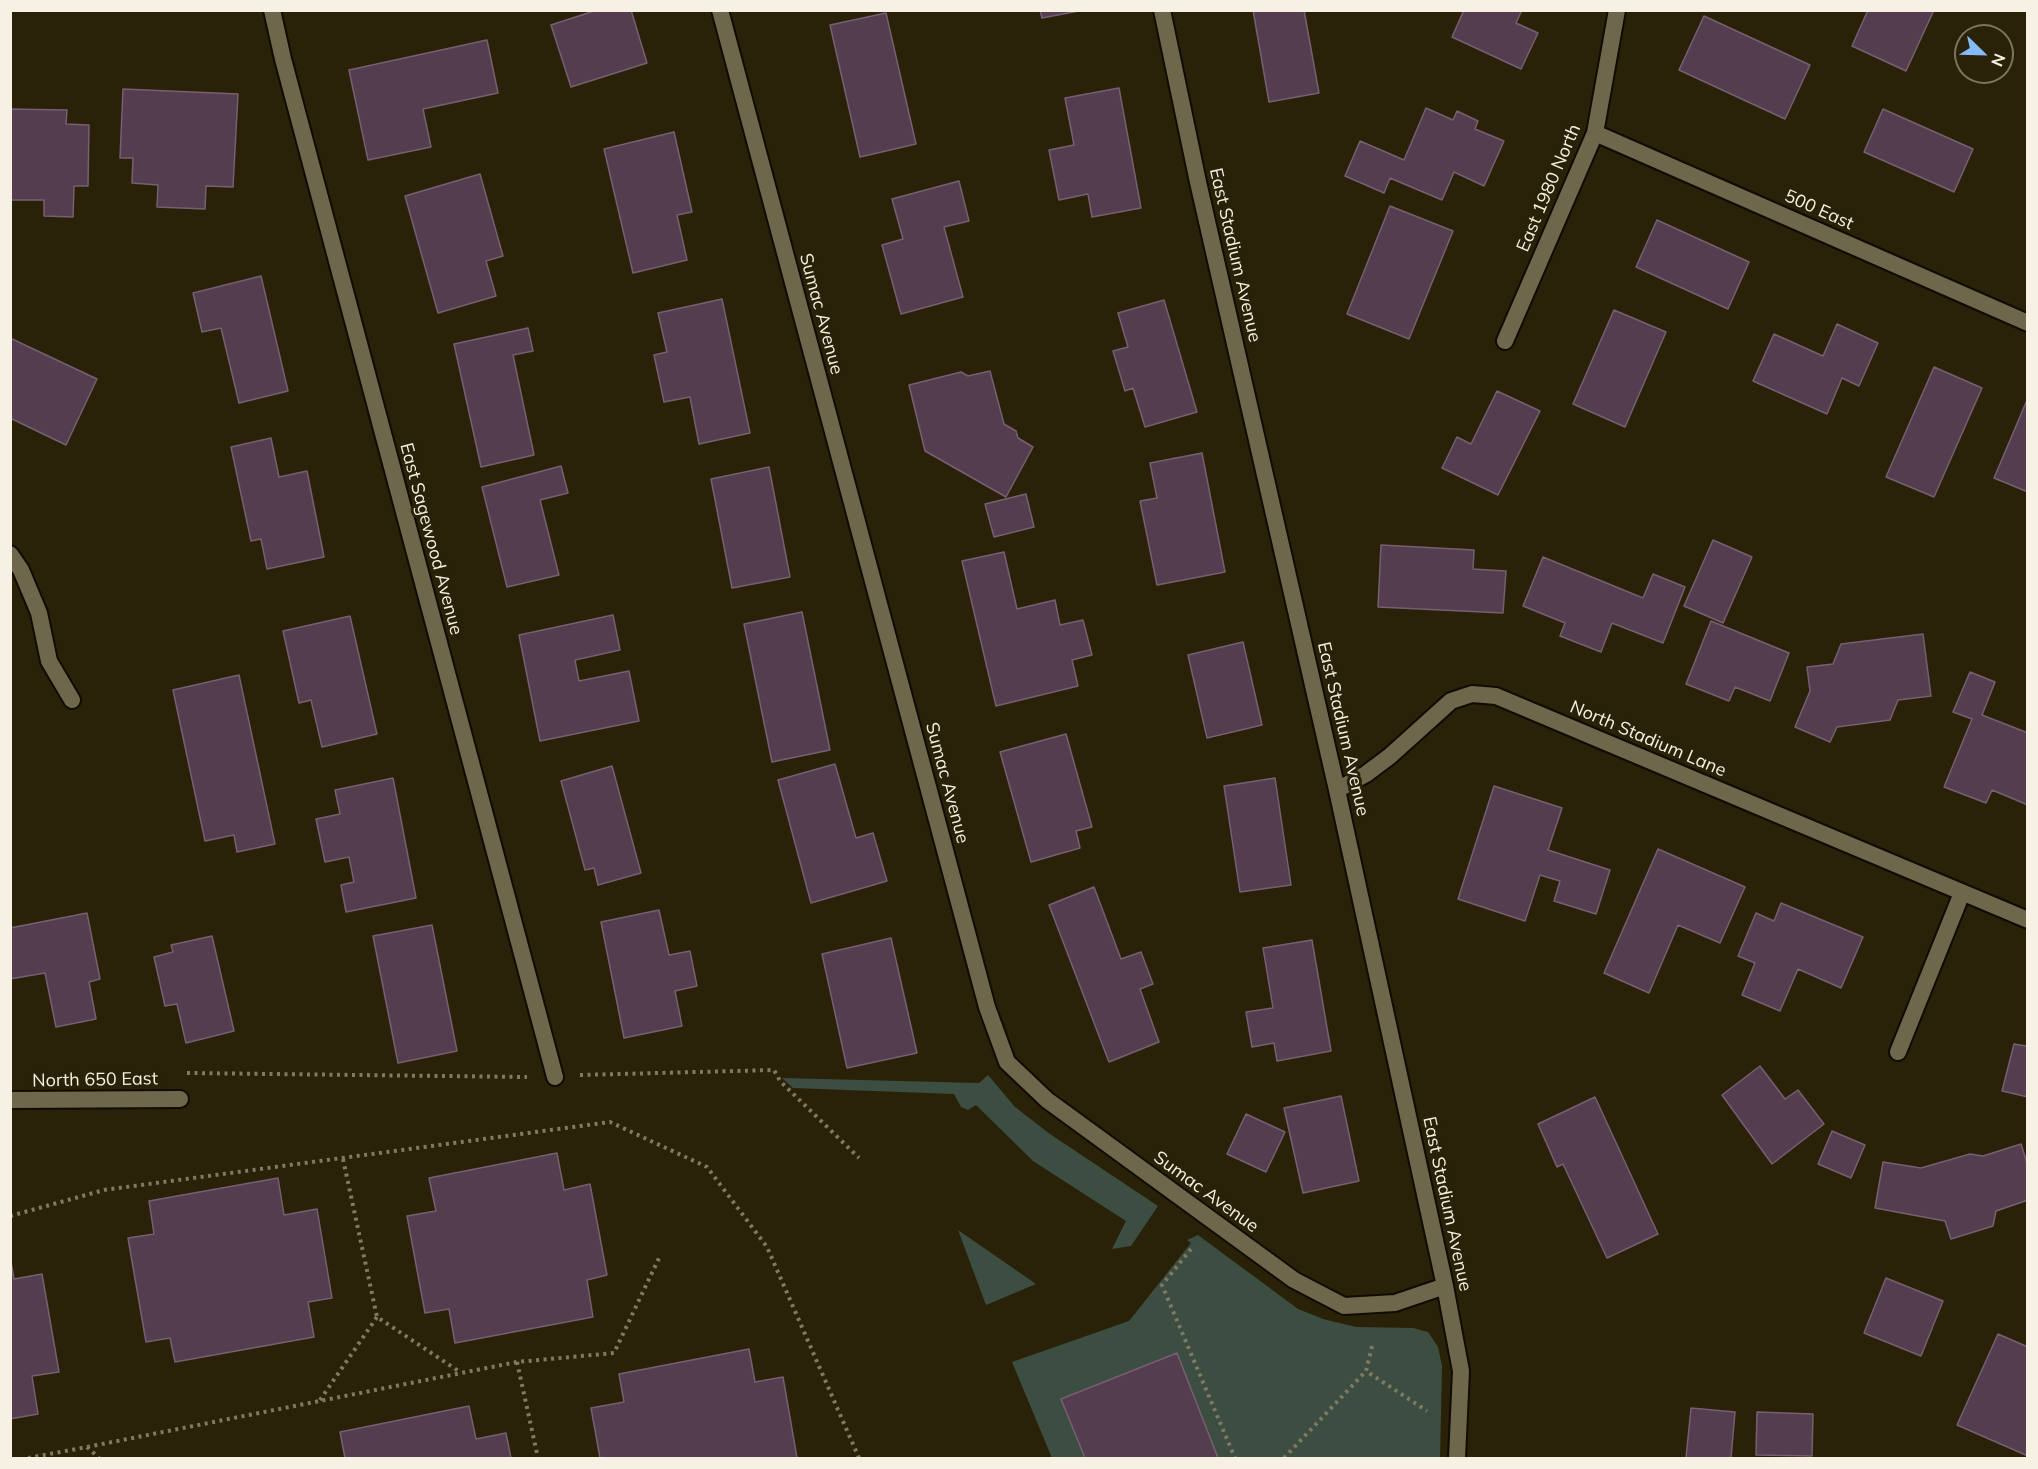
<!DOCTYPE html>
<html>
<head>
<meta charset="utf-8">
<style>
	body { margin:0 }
	#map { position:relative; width:2038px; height:1469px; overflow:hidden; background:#292208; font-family:Mulish,sans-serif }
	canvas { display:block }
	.frame { position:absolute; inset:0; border:12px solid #f6f1e2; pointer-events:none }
	.north { position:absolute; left:1954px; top:24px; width:60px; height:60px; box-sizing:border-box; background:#292208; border:2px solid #7b755f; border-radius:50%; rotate:113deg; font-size:16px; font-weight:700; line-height:24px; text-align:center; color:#f6f1e2 }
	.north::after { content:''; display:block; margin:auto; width:21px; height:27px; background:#84bcfb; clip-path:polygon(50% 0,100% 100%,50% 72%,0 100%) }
</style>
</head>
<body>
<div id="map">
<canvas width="2038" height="1469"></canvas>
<div class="frame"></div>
<div class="north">N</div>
</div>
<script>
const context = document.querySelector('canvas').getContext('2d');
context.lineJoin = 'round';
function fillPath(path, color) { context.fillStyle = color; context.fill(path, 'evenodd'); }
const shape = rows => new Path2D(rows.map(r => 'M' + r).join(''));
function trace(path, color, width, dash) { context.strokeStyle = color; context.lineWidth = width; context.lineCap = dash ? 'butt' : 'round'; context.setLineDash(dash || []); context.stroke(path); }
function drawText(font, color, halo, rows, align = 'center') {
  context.font = font + ' Mulish,sans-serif'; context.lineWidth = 6; context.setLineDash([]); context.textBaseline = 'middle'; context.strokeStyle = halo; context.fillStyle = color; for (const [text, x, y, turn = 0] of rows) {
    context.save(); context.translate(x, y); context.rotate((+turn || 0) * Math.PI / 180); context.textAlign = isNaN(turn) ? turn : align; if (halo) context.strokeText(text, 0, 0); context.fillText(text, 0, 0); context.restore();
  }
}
const green = shape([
	[988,1075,1015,1107,1050,1134,1158,1206,1131,1246,1112,1249,1126,1221,1033,1161,976,1105,968,1110,961,1107,954,1094,793,1088,782,1078,979,1083],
	[958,1230,1036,1284,986,1305],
	[1198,1235,1298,1309,1323,1319,1356,1327,1413,1328,1428,1332,1438,1347,1442,1366,1440,1458,1218,1458,1177,1353,1062,1399,1085,1458,1052,1458,1012,1362,1129,1321,1191,1243,1187,1240]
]);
const building = shape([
	[597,10,631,10,647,63,571,87,551,25,597,10],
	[1040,10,1084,10,1042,18,1040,10],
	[1253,10,1304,10,1319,93,1269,102,1253,10],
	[1464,10,1522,10,1516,23,1538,33,1521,69,1452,37,1464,10],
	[1868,10,1934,10,1906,71,1852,46,1868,10],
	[886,13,916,144,860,157,830,25,886,13],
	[1704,16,1810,65,1785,119,1679,70,1704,16],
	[487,40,498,93,423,109,431,147,368,160,349,70,487,40],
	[1119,88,1141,208,1092,217,1088,194,1059,200,1049,150,1074,145,1065,98,1119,88],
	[123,89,238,94,233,187,206,186,205,209,157,207,158,185,132,183,133,158,120,158,123,89],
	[1426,108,1453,120,1457,111,1478,121,1475,129,1504,141,1484,186,1454,172,1442,200,1390,178,1384,193,1345,176,1360,141,1404,160,1426,108],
	[10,109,67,110,66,124,89,125,88,186,74,186,73,217,44,216,44,200,10,200,10,109],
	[1883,109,1973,149,1954,192,1864,152,1883,109],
	[674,132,692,212,677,215,687,260,633,273,604,149,674,132],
	[480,174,503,256,486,261,496,296,438,313,405,196,480,174],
	[959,181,969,221,944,227,963,297,901,314,882,245,903,239,892,199,959,181],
	[1390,206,1453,231,1409,339,1347,314,1390,206],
	[1657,220,1749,262,1728,309,1636,267,1657,220],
	[261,276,288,391,239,403,221,328,202,332,193,293,261,276],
	[722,299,750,433,699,444,690,397,664,402,654,355,667,352,658,313,722,299],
	[1164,300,1197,412,1145,427,1133,388,1125,391,1113,351,1128,347,1118,313,1164,300],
	[1614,310,1666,332,1625,427,1573,404,1614,310],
	[1837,324,1878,343,1859,386,1842,378,1827,414,1753,381,1774,334,1823,356,1837,324],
	[528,328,533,351,513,355,534,455,481,467,454,344,528,328],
	[10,338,97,379,66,445,10,418,10,338],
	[1934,367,1982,388,1934,497,1886,477,1934,367],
	[990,371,1004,424,1016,431,1018,438,1033,447,1006,497,925,451,909,385,961,372,968,376,990,371],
	[1497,391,1540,411,1498,495,1442,468,1457,437,1471,444,1497,391],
	[2027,400,2028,400,2028,492,1994,478,2027,400],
	[271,438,279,477,307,471,324,557,267,569,261,539,251,541,231,447,271,438],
	[1202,453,1225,572,1157,585,1140,501,1157,498,1150,463,1202,453],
	[561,466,568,493,540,500,559,575,507,587,482,487,561,466],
	[769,467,790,577,732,588,711,479,769,467],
	[1026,494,1034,527,994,537,985,504,1026,494],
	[1713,540,1752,557,1723,623,1684,606,1713,540],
	[1381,545,1474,550,1473,569,1506,571,1503,613,1378,607,1381,545],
	[1004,552,1017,609,1055,600,1060,625,1083,620,1092,655,1072,660,1078,686,996,706,962,561,1004,552],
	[1543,557,1643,598,1653,574,1685,587,1663,643,1612,623,1601,652,1560,636,1565,623,1523,606,1543,557],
	[802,612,830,750,772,762,744,624,802,612],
	[613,615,620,650,575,660,579,681,629,671,639,721,540,741,519,635,613,615],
	[350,616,377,734,322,747,311,700,299,703,283,631,350,616],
	[1711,621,1789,653,1770,701,1735,687,1729,701,1686,684,1711,621],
	[1923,634,1931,696,1898,700,1890,720,1837,727,1830,742,1795,727,1810,691,1807,667,1833,664,1841,644,1923,634],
	[1243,642,1262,725,1207,738,1188,655,1243,642],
	[1970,672,1995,682,1982,715,2028,733,2028,805,1992,790,1986,803,1944,787,1972,719,1953,712,1970,672],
	[239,675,275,844,237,852,234,835,205,841,173,690,239,675],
	[1066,734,1092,827,1076,831,1080,848,1031,862,1000,752,1066,734],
	[835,764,856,838,873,833,887,881,811,903,778,780,835,764],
	[612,766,641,873,598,885,594,868,585,870,561,781,612,766],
	[393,778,416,898,346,912,341,885,354,882,349,857,325,862,316,819,340,814,335,790,393,778],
	[1275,778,1291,885,1240,892,1224,786,1275,778],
	[1494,786,1562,808,1548,850,1610,870,1596,914,1554,901,1560,881,1540,875,1525,921,1458,899,1494,786],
	[1658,849,1745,887,1720,943,1678,925,1649,993,1604,973,1658,849],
	[1094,887,1121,959,1141,952,1153,984,1140,989,1159,1042,1109,1062,1049,905,1094,887],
	[1781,903,1863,937,1841,988,1798,969,1780,1011,1742,995,1755,963,1738,956,1756,913,1774,921,1781,903],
	[659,910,669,955,690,951,697,986,675,991,682,1026,624,1038,601,922,659,910],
	[87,913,100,979,89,982,96,1019,56,1027,45,973,10,979,10,928,87,913],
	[432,925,457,1051,398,1063,373,936,432,925],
	[212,936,234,1031,186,1043,177,1004,165,1006,154,957,173,952,171,945,212,936],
	[891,938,917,1053,847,1068,822,954,891,938],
	[1312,940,1331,1051,1277,1061,1274,1043,1252,1047,1246,1012,1273,1008,1263,948,1312,940],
	[2028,1042,2028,1097,2002,1091,2014,1044,2026,1046,2028,1042],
	[1760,1066,1785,1099,1798,1090,1824,1124,1772,1164,1722,1095,1760,1066],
	[1341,1096,1359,1181,1303,1193,1284,1108,1341,1096],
	[1595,1097,1658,1234,1607,1258,1563,1164,1557,1167,1538,1124,1595,1097],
	[1246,1114,1285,1132,1266,1172,1227,1154,1246,1114],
	[1832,1131,1865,1145,1851,1178,1818,1164,1832,1131],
	[2021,1144,2028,1166,2028,1200,1996,1211,1993,1226,1951,1239,1945,1221,1875,1208,1883,1162,1921,1168,1970,1154,1983,1156,2021,1144],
	[557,1153,564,1190,590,1184,607,1275,587,1280,593,1317,455,1343,449,1309,425,1313,407,1216,436,1211,429,1178,557,1153],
	[278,1178,284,1215,317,1209,332,1298,308,1302,314,1337,175,1362,170,1338,146,1342,128,1238,154,1234,149,1201,278,1178],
	[10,1256,14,1279,42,1274,59,1372,32,1376,38,1414,10,1419,10,1256],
	[1886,1278,1943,1301,1921,1356,1864,1333,1886,1278],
	[1998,1334,2028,1347,2028,1456,1957,1425,1998,1334],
	[749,1349,755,1382,783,1377,797,1458,600,1458,591,1408,624,1402,619,1374,749,1349],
	[1177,1353,1218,1458,1085,1458,1061,1399,1177,1353],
	[469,1406,476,1439,506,1433,511,1458,345,1458,340,1432,469,1406],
	[1691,1408,1735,1412,1731,1458,1686,1458,1691,1408],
	[1757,1412,1813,1414,1812,1456,1756,1455,1757,1412]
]);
const path = shape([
	[187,1073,527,1077],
	[580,1075,774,1070,780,1081,859,1158],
	[343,1159,377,1317,460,1372],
	[10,1216,104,1190,610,1122,707,1167,767,1247,859,1458],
	[1191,1249,1162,1285,1235,1458],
	[1372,1346,1366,1371,1427,1411],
	[517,1362,538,1458],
	[320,1400,377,1317],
	[87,1447,517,1362,614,1353,659,1258],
	[28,1458,87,1447,99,1458],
	[1284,1458,1366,1371]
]);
const minor = shape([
	[272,10,283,59,555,1077],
	[720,10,987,1007,1007,1062,1047,1100,1294,1280,1344,1306,1395,1303,1445,1286],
	[1162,10,1198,182,1337,790,1445,1286,1461,1371,1457,1458],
	[1595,133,2028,323],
	[1505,341,1595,133,1617,10],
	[10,554,21,570,39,613,49,661,72,700],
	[1337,790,1366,774,1390,756,1451,701,1472,694,1496,696,2028,920],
	[1898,1052,1962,893],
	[10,1100,180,1099]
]);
const streetNames = [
	["East 1980 North",1549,188,-67],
	["500 East",1819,210,24],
	["East Stadium Avenue",1235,255,77],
	["Sumac Avenue",821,314,75],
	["East Sagewood Avenue",431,539,75],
	["East Stadium Avenue",1343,729,77],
	["North Stadium Lane",1648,739,23],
	["Sumac Avenue",947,783,75],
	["North 650 East",95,1080,-1],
	["Sumac Avenue",1206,1192,36],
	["East Stadium Avenue",1447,1204,78]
];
fillPath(green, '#3c4e41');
fillPath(building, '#543d4f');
trace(building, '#775f71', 1.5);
trace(minor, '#110b00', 20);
trace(path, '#807a64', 4, [3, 4.5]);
trace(minor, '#6e674b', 16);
drawText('18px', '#f6f1e2', '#292208', streetNames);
</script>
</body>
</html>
